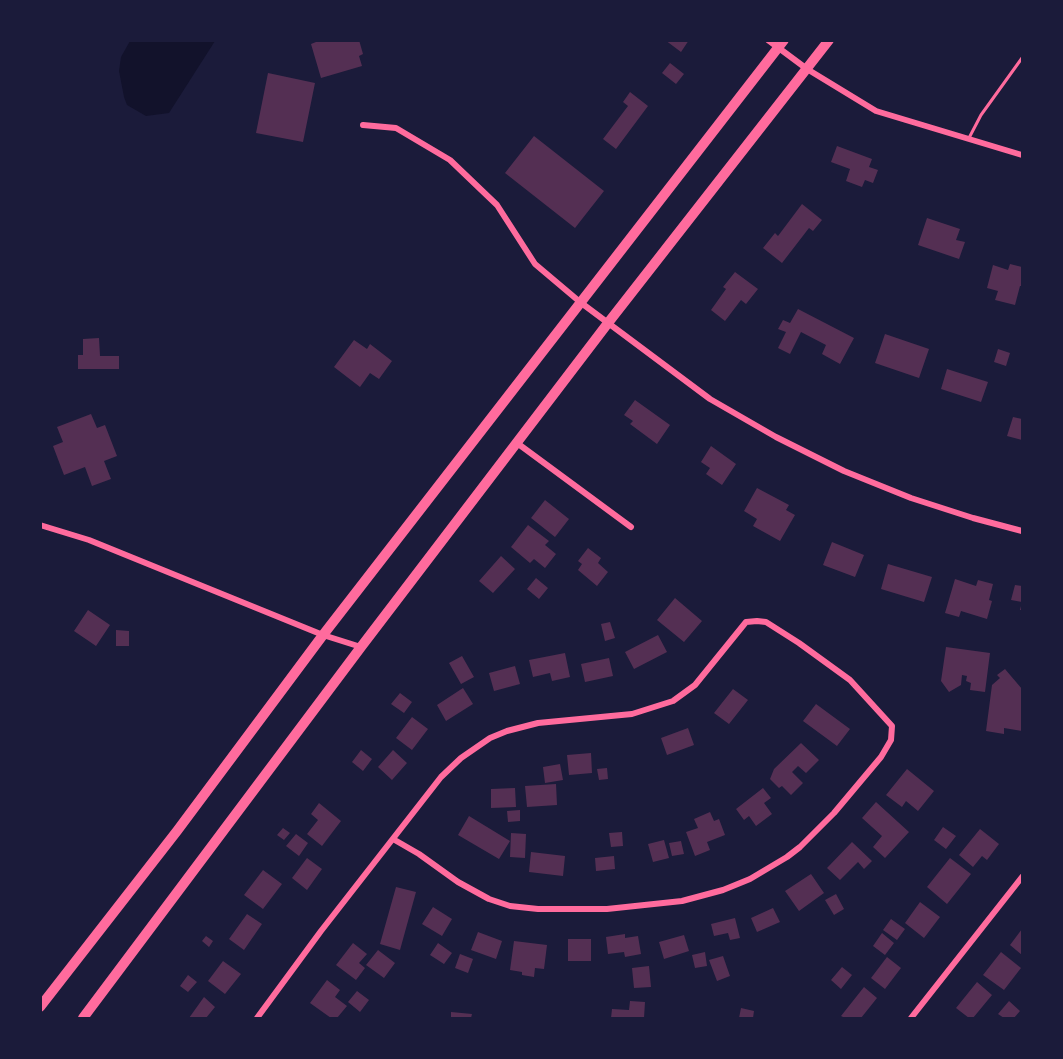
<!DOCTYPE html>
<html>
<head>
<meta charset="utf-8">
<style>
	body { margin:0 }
	#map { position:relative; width:1063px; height:1059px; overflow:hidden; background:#1b1b3a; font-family:"Fira Sans",sans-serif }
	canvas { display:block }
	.frame { position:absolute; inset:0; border:42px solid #1b1b3a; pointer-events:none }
</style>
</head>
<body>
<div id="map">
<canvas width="1063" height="1059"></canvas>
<div class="frame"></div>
</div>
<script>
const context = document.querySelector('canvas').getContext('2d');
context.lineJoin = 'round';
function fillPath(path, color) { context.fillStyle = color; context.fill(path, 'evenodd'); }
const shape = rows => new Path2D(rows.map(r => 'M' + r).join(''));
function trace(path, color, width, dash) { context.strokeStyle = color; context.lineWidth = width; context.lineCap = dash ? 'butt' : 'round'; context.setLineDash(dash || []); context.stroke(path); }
const water = shape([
	[130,41,130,40,215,41,169,113,146,116,127,105,124,97,119,71,121,57]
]);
const building = shape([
	[321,40,359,40,363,54,359,56,362,66,321,78,311,44],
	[665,40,689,40,681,52],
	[670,63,684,74,676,84,662,73],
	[268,73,315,83,303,142,256,133],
	[630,92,648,106,616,149,603,139,628,106,623,102],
	[534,136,604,191,575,228,505,173],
	[837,146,872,159,869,167,878,170,873,183,865,180,862,187,846,181,850,169,831,162],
	[802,204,822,220,813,231,809,228,782,263,763,248,775,233,778,236],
	[927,218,960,229,956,240,965,242,959,259,918,245],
	[1010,264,1022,267,1022,286,1020,286,1015,305,995,300,998,291,987,288,993,265,1008,270],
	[735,272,758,289,746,304,741,300,725,321,711,310,726,289,723,287],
	[798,309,854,338,840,364,822,354,826,345,801,332,790,354,778,348,786,332,778,329,783,320,790,323],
	[885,334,929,349,919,378,875,363],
	[99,338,100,356,119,356,119,369,78,369,78,355,83,355,83,339],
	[354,340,367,349,370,344,392,361,379,379,370,373,360,387,334,367],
	[998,349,1010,353,1006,366,994,362],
	[947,369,988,382,981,402,941,389],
	[635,400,670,425,657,444,630,424,633,421,624,415],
	[91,414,97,428,105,425,117,456,104,461,111,479,92,486,85,467,64,475,53,446,63,442,57,427],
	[1013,417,1022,419,1022,440,1007,436],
	[711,446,736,464,722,485,706,474,710,468,701,462],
	[757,488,789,505,786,510,795,515,780,541,753,526,757,519,744,511],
	[545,500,569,519,555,537,531,518],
	[528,525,549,541,545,545,556,554,545,568,534,559,530,563,511,547],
	[832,542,864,555,855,577,823,565],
	[588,548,601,558,598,563,608,572,597,586,578,570,582,564,578,561],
	[501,556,515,569,493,593,479,581],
	[888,564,932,577,924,602,881,589],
	[536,578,548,588,539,599,527,589],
	[955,579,976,586,978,580,993,584,989,600,992,601,987,619,961,611,959,617,945,613],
	[1015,585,1022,586,1022,610,1020,610,1022,602,1011,600],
	[675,598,702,621,684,642,657,620],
	[88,610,110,625,96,646,74,631],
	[610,622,615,638,605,641,601,624],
	[116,630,129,631,129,646,116,646],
	[658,635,667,652,634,669,625,652],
	[946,647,990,653,985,692,970,690,971,683,966,681,967,676,962,675,961,685,949,692,941,681],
	[565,653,570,677,552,681,550,673,533,677,529,660],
	[462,656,474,677,461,684,449,663],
	[609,658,613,676,585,682,581,664],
	[515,666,520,684,494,691,489,673],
	[1005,669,1022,689,1022,731,1004,728,1004,734,986,731,992,685,1000,678,997,675],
	[463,688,473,704,446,721,437,705],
	[733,689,748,700,729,724,714,713],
	[400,693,412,702,404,713,391,704],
	[816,704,850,729,837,746,803,721],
	[412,717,428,729,412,750,396,738],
	[688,728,694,745,667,755,661,738],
	[801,743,819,760,806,773,798,766,792,772,803,783,791,795,782,786,779,788,770,779,774,769],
	[361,750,372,759,363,771,352,762],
	[393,750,407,763,392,780,378,767],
	[591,753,592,773,569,775,567,755],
	[560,764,563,780,545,783,543,767],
	[607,768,608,779,599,780,597,769],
	[907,769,934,791,918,811,906,801,902,807,886,795],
	[556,784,557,805,527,807,525,786],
	[515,788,516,807,491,808,491,789],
	[763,788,771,798,764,803,772,814,756,826,749,816,744,820,736,809],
	[876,802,909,832,885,858,873,847,882,836,862,818],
	[319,803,341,821,322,846,307,834,318,820,311,814],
	[520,810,520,821,508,822,507,811],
	[710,812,714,821,719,819,725,835,707,842,710,850,695,856,686,832,698,828,694,819],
	[469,816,510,841,499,859,458,835],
	[943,827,956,836,946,849,934,840],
	[283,828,290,833,284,840,277,835],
	[980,829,999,844,987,860,982,856,973,867,959,855],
	[622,832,623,846,611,847,609,833],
	[511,833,526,834,525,858,510,857],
	[296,834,308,843,299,856,286,846],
	[664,840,669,858,653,862,648,844],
	[681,841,684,854,672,856,669,843],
	[852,842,872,861,864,869,858,862,840,880,827,868],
	[531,852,565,856,563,876,529,872],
	[614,856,615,869,596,871,595,858],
	[307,858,322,869,307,890,292,878],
	[950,858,971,874,947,904,927,887],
	[263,870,282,884,263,909,244,895],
	[811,874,824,893,799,911,785,891],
	[396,887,416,892,400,950,380,944],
	[836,894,844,909,834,915,825,900],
	[920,902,940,917,924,938,905,923],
	[433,907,452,919,442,936,422,924],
	[773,908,780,922,757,932,751,918],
	[247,914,262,924,244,950,229,939],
	[735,918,740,938,730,940,728,933,714,936,711,924],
	[891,919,905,929,897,940,883,930],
	[1022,929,1022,955,1010,945],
	[478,932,502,941,496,959,471,950],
	[882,933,894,943,885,955,873,946],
	[625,934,625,938,638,936,641,954,625,957,624,952,608,954,606,937],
	[684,935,689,951,664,959,659,942],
	[206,936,213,941,209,947,202,941],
	[568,939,591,939,591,961,568,961],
	[514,941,547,945,544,969,535,968,534,977,522,975,522,972,510,970],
	[353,943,367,954,359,963,365,968,356,980,336,965],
	[438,943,452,953,444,964,430,955],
	[378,950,395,963,384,978,366,965],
	[705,952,707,966,695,968,692,955],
	[1001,952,1021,968,1004,990,983,975],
	[460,954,473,959,468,973,455,968],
	[723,956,730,976,717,981,709,960],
	[887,957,901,968,885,989,871,978],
	[223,961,241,974,225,994,208,981],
	[649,966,651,987,634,988,632,968],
	[842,967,852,975,841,989,831,980],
	[188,975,197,982,188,992,180,986],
	[327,980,340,990,335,997,347,1006,337,1018,331,1018,310,1003],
	[977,982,992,995,973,1018,969,1018,956,1008],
	[864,987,877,998,861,1018,845,1018,841,1016],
	[357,991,369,1000,360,1012,348,1002],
	[204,997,215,1007,206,1018,189,1018],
	[630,1001,645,1002,644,1018,611,1018,612,1009,629,1010],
	[1009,1001,1020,1011,1014,1018,1004,1018,998,1014],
	[741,1008,754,1011,753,1018,739,1018],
	[451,1012,472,1014,471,1018,451,1018]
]);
const service = shape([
	[969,138,981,115,1022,58]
]);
const minor = shape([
	[768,40,807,69,876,111,1022,155],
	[363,125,396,128,450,160,497,205,535,264,580,302,710,399,776,437,844,471,911,498,973,518,1022,531],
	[517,443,631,527],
	[40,525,89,540,323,635,361,647],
	[257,1018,321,931,441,777,461,758,490,738,507,731,538,723,632,714,673,701,695,685,746,622,757,621,766,622,799,643,850,680,892,726,891,740,881,757,834,813,800,847,787,857,750,879,723,890,682,901,607,909,538,909,510,906,489,899,458,882,419,854,393,839],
	[911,1018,1022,877]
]);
const primary = shape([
	[40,1007,177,831,323,635,784,40],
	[83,1018,361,647,608,323,829,40]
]);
fillPath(water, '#12122b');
fillPath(building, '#542f53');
trace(service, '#ff6b9d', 3);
trace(minor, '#ff6b9d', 6);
trace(primary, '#ff6b9d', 10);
</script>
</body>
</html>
